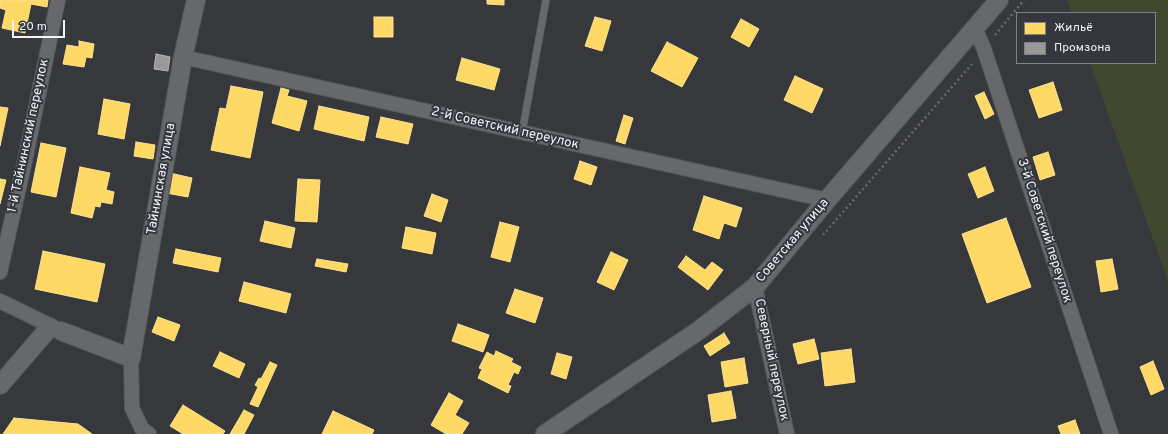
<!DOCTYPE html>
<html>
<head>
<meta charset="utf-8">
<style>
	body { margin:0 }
	#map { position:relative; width:1168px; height:434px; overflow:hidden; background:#36383c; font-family:Overpass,sans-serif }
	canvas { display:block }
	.legend { position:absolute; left:1016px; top:12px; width:140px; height:52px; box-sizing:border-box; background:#34373e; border:1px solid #808288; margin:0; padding:5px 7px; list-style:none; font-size:12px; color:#f1f3f8 }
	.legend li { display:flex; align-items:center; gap:8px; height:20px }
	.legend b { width:20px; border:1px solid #808288 }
	.scale { position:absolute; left:12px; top:20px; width:53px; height:18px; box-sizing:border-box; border:2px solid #f1f3f8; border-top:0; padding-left:5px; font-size:12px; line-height:14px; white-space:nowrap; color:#f1f3f8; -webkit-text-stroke:3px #34373e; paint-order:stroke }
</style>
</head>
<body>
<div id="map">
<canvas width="1168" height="434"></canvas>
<ul class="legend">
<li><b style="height:11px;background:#ffd966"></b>Жильё</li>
<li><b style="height:11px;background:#999"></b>Промзона</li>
</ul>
<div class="scale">20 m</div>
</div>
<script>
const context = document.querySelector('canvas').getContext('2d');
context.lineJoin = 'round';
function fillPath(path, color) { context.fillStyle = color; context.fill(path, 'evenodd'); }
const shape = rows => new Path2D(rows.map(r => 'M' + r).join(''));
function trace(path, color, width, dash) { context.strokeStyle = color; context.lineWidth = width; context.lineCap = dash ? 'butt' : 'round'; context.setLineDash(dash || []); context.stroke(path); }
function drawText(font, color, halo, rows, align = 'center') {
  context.font = font + ' Overpass,sans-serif'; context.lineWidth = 4; context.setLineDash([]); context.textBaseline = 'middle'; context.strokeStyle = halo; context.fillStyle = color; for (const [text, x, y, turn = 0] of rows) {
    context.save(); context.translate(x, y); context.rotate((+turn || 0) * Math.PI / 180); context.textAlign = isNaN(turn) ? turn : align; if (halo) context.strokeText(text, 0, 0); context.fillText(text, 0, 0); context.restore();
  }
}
const green = shape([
	[1067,0,1168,0,1168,281,1090,63,1155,63,1155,13,1072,13]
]);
const homes = shape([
	[0,0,48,0,47,7,31,4,25,33,2,28,6,10,0,8,0,0],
	[487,0,504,0,504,5,487,4,487,0],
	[374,17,393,17,393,37,374,37,374,17],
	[595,17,611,21,602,51,585,46,595,17],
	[741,19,759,29,749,47,731,37,741,19],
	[79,41,94,44,92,58,86,57,84,67,63,64,67,45,79,47,79,41],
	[667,42,698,58,682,87,651,71,667,42],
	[462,58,500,69,494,90,456,80,462,58],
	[795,76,823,89,812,113,784,100,795,76],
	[1053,82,1062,110,1039,118,1029,90,1053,82],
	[231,86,263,92,250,158,211,150,220,108,226,109,231,86],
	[281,88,289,90,287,96,307,101,299,131,272,123,281,88],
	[984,92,994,114,985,119,975,96,984,92],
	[104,99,130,104,124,139,98,134,104,99],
	[319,106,369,117,364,141,314,129,319,106],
	[0,107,8,108,0,146,0,107],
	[624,115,633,118,625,144,616,141,624,115],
	[381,117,413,124,408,144,376,137,381,117],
	[136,142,155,145,153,159,134,156,136,142],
	[41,143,66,148,56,197,31,192,41,143],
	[1048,152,1055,175,1040,180,1033,157,1048,152],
	[580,161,597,167,591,185,574,179,580,161],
	[80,167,110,173,106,190,114,192,112,204,101,202,100,207,95,206,92,218,71,213,80,167],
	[985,167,994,191,978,198,968,174,985,167],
	[170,173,192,178,188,197,166,193,170,173],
	[0,179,6,180,0,204,0,179],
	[298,179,320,180,317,222,295,221,298,179],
	[432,194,448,200,441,222,424,216,432,194],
	[704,196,742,208,736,227,724,223,719,239,693,230,704,196],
	[1006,218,1031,287,987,303,962,234,1006,218],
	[265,221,295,228,291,248,260,241,265,221],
	[500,222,519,227,510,262,491,257,500,222],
	[406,227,436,233,432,254,402,248,406,227],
	[176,249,221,258,218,272,173,263,176,249],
	[43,251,105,264,97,302,35,289,43,251],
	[611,252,628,260,614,290,597,282,611,252],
	[686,256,705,270,712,262,723,270,708,290,678,267,686,256],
	[317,259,348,264,346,272,315,266,317,259],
	[1112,259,1118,289,1101,292,1096,261,1112,259],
	[244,282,291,294,286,313,239,301,244,282],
	[515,289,543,298,535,323,506,313,515,289],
	[158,317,180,325,174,341,152,332,158,317],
	[458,324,489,335,483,352,452,341,458,324],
	[724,333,730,343,710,356,704,346,724,333],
	[814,339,819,359,798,364,793,344,814,339],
	[851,349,855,382,825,386,821,353,851,349],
	[496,351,513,359,511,362,521,367,518,374,514,372,508,385,511,386,508,393,478,378,482,369,479,368,487,352,494,356,496,351],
	[220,352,245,364,239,378,213,366,220,352],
	[557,353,572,357,566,379,551,374,557,353],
	[744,358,748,383,725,387,721,362,744,358],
	[1153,361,1164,389,1151,395,1140,367,1153,361],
	[270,362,277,365,258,407,250,404,258,387,255,385,259,378,261,379,270,362],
	[731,391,736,418,712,422,708,395,731,391],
	[449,393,463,401,455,415,469,423,462,434,446,434,431,425,449,393],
	[183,405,225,431,223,434,183,434,170,426,183,405],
	[244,410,254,415,244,434,230,434,244,410],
	[333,411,374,430,372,434,322,434,333,411],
	[14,418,78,424,92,434,3,434,14,418],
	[1075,420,1080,434,1061,434,1058,426,1075,420]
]);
const industry = shape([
	[156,54,170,57,168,71,154,69,156,54]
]);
const path = shape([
	[995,35,1024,0],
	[823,235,972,64]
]);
const service = shape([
	[522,133,546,0]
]);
const minor = shape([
	[975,28,984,49,1111,434],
	[183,57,827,200],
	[0,272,24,165,58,0],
	[755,287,787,434],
	[0,301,59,330],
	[131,358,132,408,142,429,149,434]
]);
const tertiary = shape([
	[61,331,131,358,183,57,196,0],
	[0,385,50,327],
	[545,434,698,331,755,287,827,200,999,0]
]);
const streetNames = [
	["2-й Советский переулок",505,129,13],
	["1-й Тайнинский переулок",29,136,-78],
	["Тайнинская улица",162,179,-80],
	["3-й Советский переулок",1044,231,72],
	["Советская улица",793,241,-50],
	["Северный переулок",771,360,78]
];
fillPath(green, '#424730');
fillPath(homes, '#ffd966');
trace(homes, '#fbe192', 1);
fillPath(industry, '#999');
trace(industry, '#b3b4b6', 1);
trace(service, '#55575a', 8);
trace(minor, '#55575a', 16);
trace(tertiary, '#55575a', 20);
trace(path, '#696a6c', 2.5, [2, 3]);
trace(service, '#66686b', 7);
trace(minor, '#66686b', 14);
trace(tertiary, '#66686b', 18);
drawText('13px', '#f1f3f8', '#34373e', streetNames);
</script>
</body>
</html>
